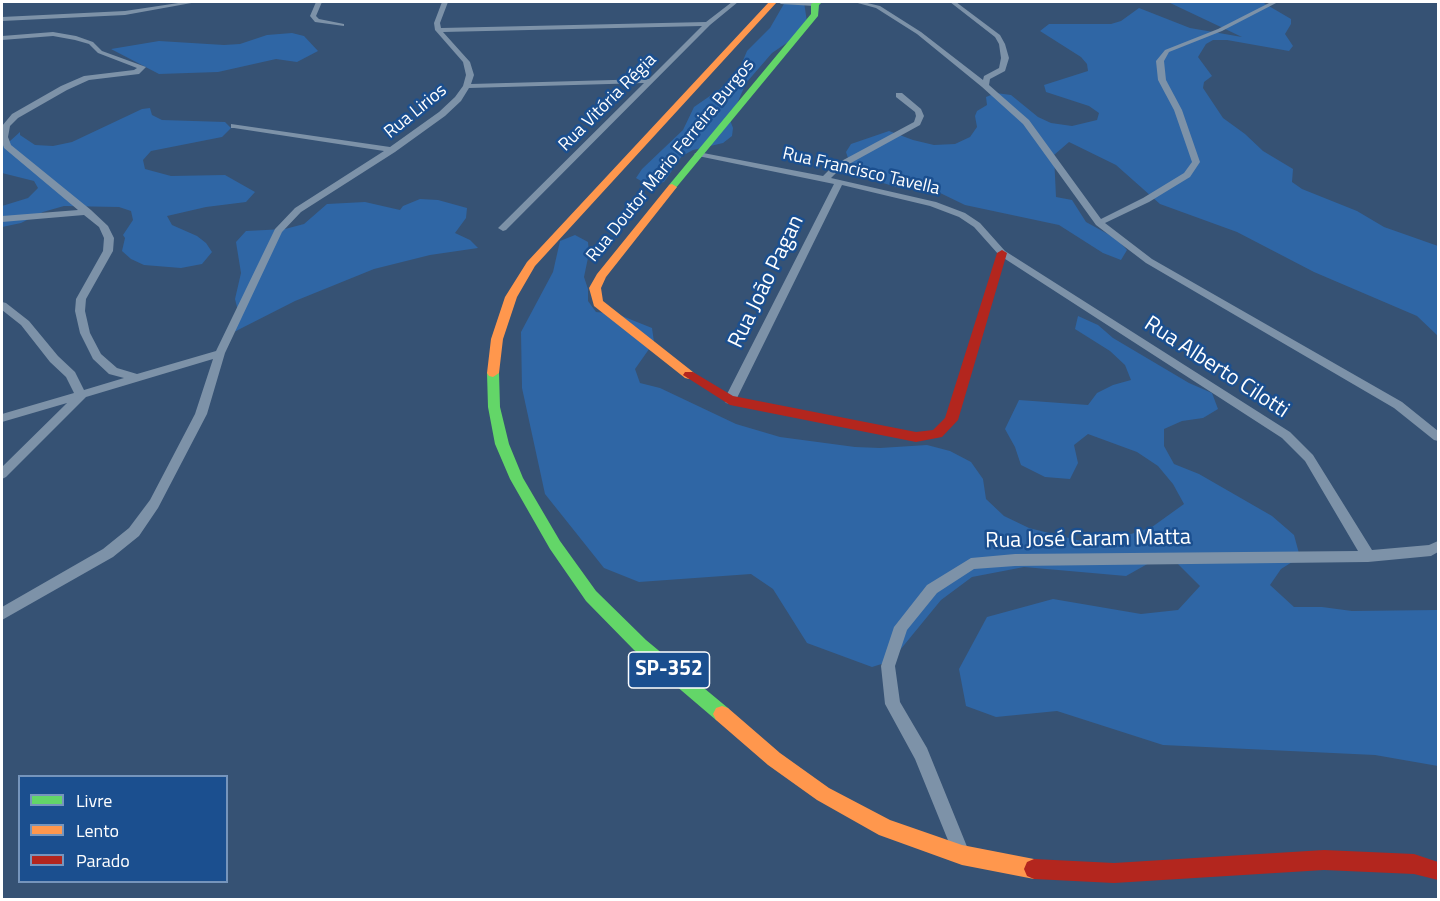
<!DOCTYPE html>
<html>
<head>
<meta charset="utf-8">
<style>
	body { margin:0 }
	#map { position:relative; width:1440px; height:901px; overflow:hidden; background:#365274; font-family:"Titillium Web",sans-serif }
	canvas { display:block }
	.frame { position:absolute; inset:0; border:3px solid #fff; pointer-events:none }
	.legend { position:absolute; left:18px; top:775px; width:210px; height:108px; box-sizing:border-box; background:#1b4f8f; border:2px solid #7695bc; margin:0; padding:8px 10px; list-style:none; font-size:18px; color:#fff }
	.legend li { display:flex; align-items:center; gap:12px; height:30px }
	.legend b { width:30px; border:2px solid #7695bc }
</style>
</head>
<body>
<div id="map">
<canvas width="1440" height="901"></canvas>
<div class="frame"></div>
<ul class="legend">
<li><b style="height:8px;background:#63d668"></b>Livre</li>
<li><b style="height:8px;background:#ff974d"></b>Lento</li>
<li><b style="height:8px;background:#b3261e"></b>Parado</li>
</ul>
</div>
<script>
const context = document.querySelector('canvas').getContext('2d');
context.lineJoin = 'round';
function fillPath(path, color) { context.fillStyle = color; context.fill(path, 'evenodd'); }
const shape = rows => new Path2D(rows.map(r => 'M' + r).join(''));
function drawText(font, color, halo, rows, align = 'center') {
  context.font = font + ' "Titillium Web",sans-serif'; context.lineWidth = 5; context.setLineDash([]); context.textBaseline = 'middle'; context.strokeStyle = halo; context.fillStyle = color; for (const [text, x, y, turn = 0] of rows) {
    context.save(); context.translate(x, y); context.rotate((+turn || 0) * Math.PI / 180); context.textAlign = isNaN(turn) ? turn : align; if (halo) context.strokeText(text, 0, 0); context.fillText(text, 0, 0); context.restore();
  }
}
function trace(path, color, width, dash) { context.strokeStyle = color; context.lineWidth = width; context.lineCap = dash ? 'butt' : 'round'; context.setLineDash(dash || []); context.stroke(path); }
const green = shape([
	[785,2,804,2,807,22,794,38,772,53,746,83,730,120,733,128,732,136,723,143,693,150,682,156,664,182,648,185,636,178,642,169,683,130,694,107,720,89,739,70,747,51,770,28],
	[1168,2,1262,2,1291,19,1291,24,1285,34,1293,46,1289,51,1227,40,1213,40,1206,44,1198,57,1212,76,1204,82,1203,88,1223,118,1245,134,1263,151,1293,169,1292,182,1302,189,1357,211,1384,227,1438,246,1438,336,1417,316,1314,272,1237,232,1160,204,1116,165,1069,142,1054,155,1056,197,1072,200,1086,222,1117,239,1127,250,1121,260,1103,253,1059,225,965,205,936,191,900,188,883,183,858,169,849,161,846,152,851,144,889,131,913,140,934,145,955,144,970,137,977,127,975,116,977,111,987,105,986,97,996,93,1011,95,1038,117,1051,123,1072,126,1097,120,1099,113,1089,106,1046,92,1044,85,1088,71,1087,64,1081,57,1040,31,1049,24,1111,24,1121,21,1139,8,1190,28,1242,37],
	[292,33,304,36,318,51,297,62,276,59,218,72,159,74,111,49,159,41,224,45,240,44,267,35],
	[150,108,152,115,162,120,225,122,231,128,222,137,151,151,143,160,145,169,171,176,225,175,255,192,246,202,206,207,167,216,172,225,197,236,206,243,212,252,202,264,181,268,144,265,131,259,122,251,125,238,123,235,133,220,131,211,119,207,64,206,43,212,21,223,2,227,2,206,28,198,38,188,34,181,2,173,2,144,10,141,20,132,20,135,35,145,53,146,72,142,142,109],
	[420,199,438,200,467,208,466,218,455,233,470,240,478,248,430,255,374,269,295,301,232,333,238,311,235,299,241,273,236,242,246,231,285,229,304,224,327,204,365,202,400,210,403,206],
	[575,235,588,242,589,253,584,277,588,289,588,301,596,312,617,314,652,328,654,342,635,369,640,383,660,388,736,424,780,437,855,447,880,448,927,445,950,451,971,462,983,479,986,499,1004,516,1029,528,1081,541,1131,534,1152,527,1184,504,1173,484,1158,466,1137,452,1088,434,1074,445,1078,463,1070,479,1045,477,1021,465,1015,447,1005,429,1019,400,1088,405,1097,393,1113,385,1131,380,1125,365,1110,351,1075,329,1078,316,1098,325,1113,338,1189,383,1212,393,1218,409,1203,418,1182,421,1164,429,1164,446,1174,464,1199,474,1272,516,1294,535,1300,557,1281,569,1270,585,1294,607,1322,607,1352,611,1438,610,1438,766,1375,755,1163,745,1057,711,996,717,966,706,959,669,987,617,1053,599,1141,614,1178,610,1200,586,1167,553,1126,576,1024,567,972,577,941,600,891,661,872,667,807,643,773,589,751,574,639,582,604,568,545,494,522,388,521,332,553,272,560,241]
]);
const street = shape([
	[185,2,197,2,125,15,2,21,2,17,125,11,185,2],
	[316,2,322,2,316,16,319,19,344,24,344,26,315,22,310,16,316,2],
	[442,2,448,2,440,23,441,28,706,22,732,2,738,2,710,25,506,230,503,231,498,228,644,83,469,88,461,101,445,116,395,152,301,212,282,232,225,353,207,414,158,508,139,536,113,557,2,620,2,607,103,549,129,528,150,500,195,414,213,359,86,397,6,477,2,479,2,467,67,403,2,422,2,414,74,393,66,377,50,362,21,325,2,310,2,302,6,303,29,321,58,356,75,372,84,390,124,378,109,374,93,359,80,333,75,311,76,299,103,251,104,238,99,227,84,215,2,222,2,216,78,210,4,148,2,142,2,126,12,114,61,86,84,76,134,70,137,68,98,53,89,44,75,40,53,36,2,40,2,36,53,32,76,36,93,42,102,51,146,67,139,74,89,80,67,90,18,118,10,126,8,137,11,145,91,210,108,226,114,238,113,251,86,299,85,311,90,333,101,354,117,368,137,374,216,351,275,229,295,208,384,151,234,128,231,128,231,124,390,147,439,112,455,97,463,86,466,75,463,62,435,30,434,23,442,2],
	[702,26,649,79,471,84,474,75,470,62,443,32,702,26],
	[778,2,805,2,818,4,815,6,781,4,778,2],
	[854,2,863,2,880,6,921,32,983,80,984,76,999,68,1001,58,999,44,995,37,950,2,956,2,1000,35,1005,44,1009,58,1005,71,990,79,989,85,1029,120,1101,219,1143,198,1184,173,1192,162,1174,110,1158,80,1156,61,1165,50,1218,29,1271,2,1278,2,1222,31,1169,52,1164,61,1166,80,1182,110,1200,162,1190,177,1149,202,1105,223,1152,259,1402,402,1438,431,1438,441,1434,440,1394,408,1146,263,1096,225,1023,124,982,87,917,34,876,8,854,2],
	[896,93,902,93,921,109,924,116,920,125,840,169,831,178,936,202,965,213,980,223,1005,251,1290,432,1313,455,1372,550,1429,545,1438,541,1438,552,1431,556,1368,562,1015,566,974,569,937,593,907,630,895,666,900,702,927,748,970,854,968,860,962,862,956,860,915,759,885,704,881,666,894,627,927,585,971,558,1015,554,1358,551,1305,461,1282,438,999,255,974,227,959,217,930,206,842,185,736,400,730,404,726,403,724,400,834,184,698,156,694,154,698,152,823,176,834,165,914,122,916,116,915,112,896,97,896,93]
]);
const fast = shape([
	[814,2,822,2,819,5,818,16,675,189,669,189,669,185,811,14,811,4,814,2],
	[493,369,499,373,500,407,509,444,523,478,560,541,596,591,646,640,728,708,731,714,728,720,722,722,716,720,634,650,586,601,550,549,510,479,495,444,488,407,487,373,493,369]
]);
const slow = shape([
	[769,2,777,2,535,266,517,297,503,339,499,373,493,377,489,376,487,373,491,339,505,297,527,262,769,2],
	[672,184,677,187,606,277,601,288,603,301,693,372,695,375,693,378,689,379,685,378,594,306,589,288,597,274,669,185,672,184],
	[722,706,728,708,780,753,829,788,890,820,962,845,1034,859,1041,862,1044,869,1041,876,1034,879,962,865,879,835,817,800,768,765,716,720,713,714,716,708,722,706]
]);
const jam = shape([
	[1002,250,1007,253,958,420,942,437,916,442,730,405,683,375,685,372,693,372,733,396,916,432,933,430,945,418,997,253,1002,250],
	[1324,850,1414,854,1438,862,1438,880,1414,874,1324,870,1114,883,1034,879,1027,876,1024,869,1027,862,1034,859,1114,863,1324,850]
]);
const farStreetnames = [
	["Rua Vitória Régia",608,103,-45],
	["Rua Lirios",416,112,-39],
	["Rua Doutor Mario Ferreira Burgos",671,161,-51],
	["Rua Francisco Tavella",861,172,13]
];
const shields = [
	[669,670,81]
];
const shieldNames = [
	["SP-352",669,670]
];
const streetNames = [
	["Rua João Pagan",767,282,-64],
	["Rua Alberto Cilotti",1216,368,33],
	["Rua José Caram Matta",1088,540,-1]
];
fillPath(green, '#2f66a5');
fillPath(street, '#7d92a8');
fillPath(fast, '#63d668');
fillPath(slow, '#ff974d');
fillPath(jam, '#b3261e');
drawText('18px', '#fff', '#1b4f8f', farStreetnames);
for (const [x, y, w] of shields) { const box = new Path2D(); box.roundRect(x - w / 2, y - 18, w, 36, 4.5); context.fillStyle = '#1b4f8f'; context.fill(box); trace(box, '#fff', 1.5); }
drawText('bold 21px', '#fff', null, shieldNames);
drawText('22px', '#fff', '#1b4f8f', streetNames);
</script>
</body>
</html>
